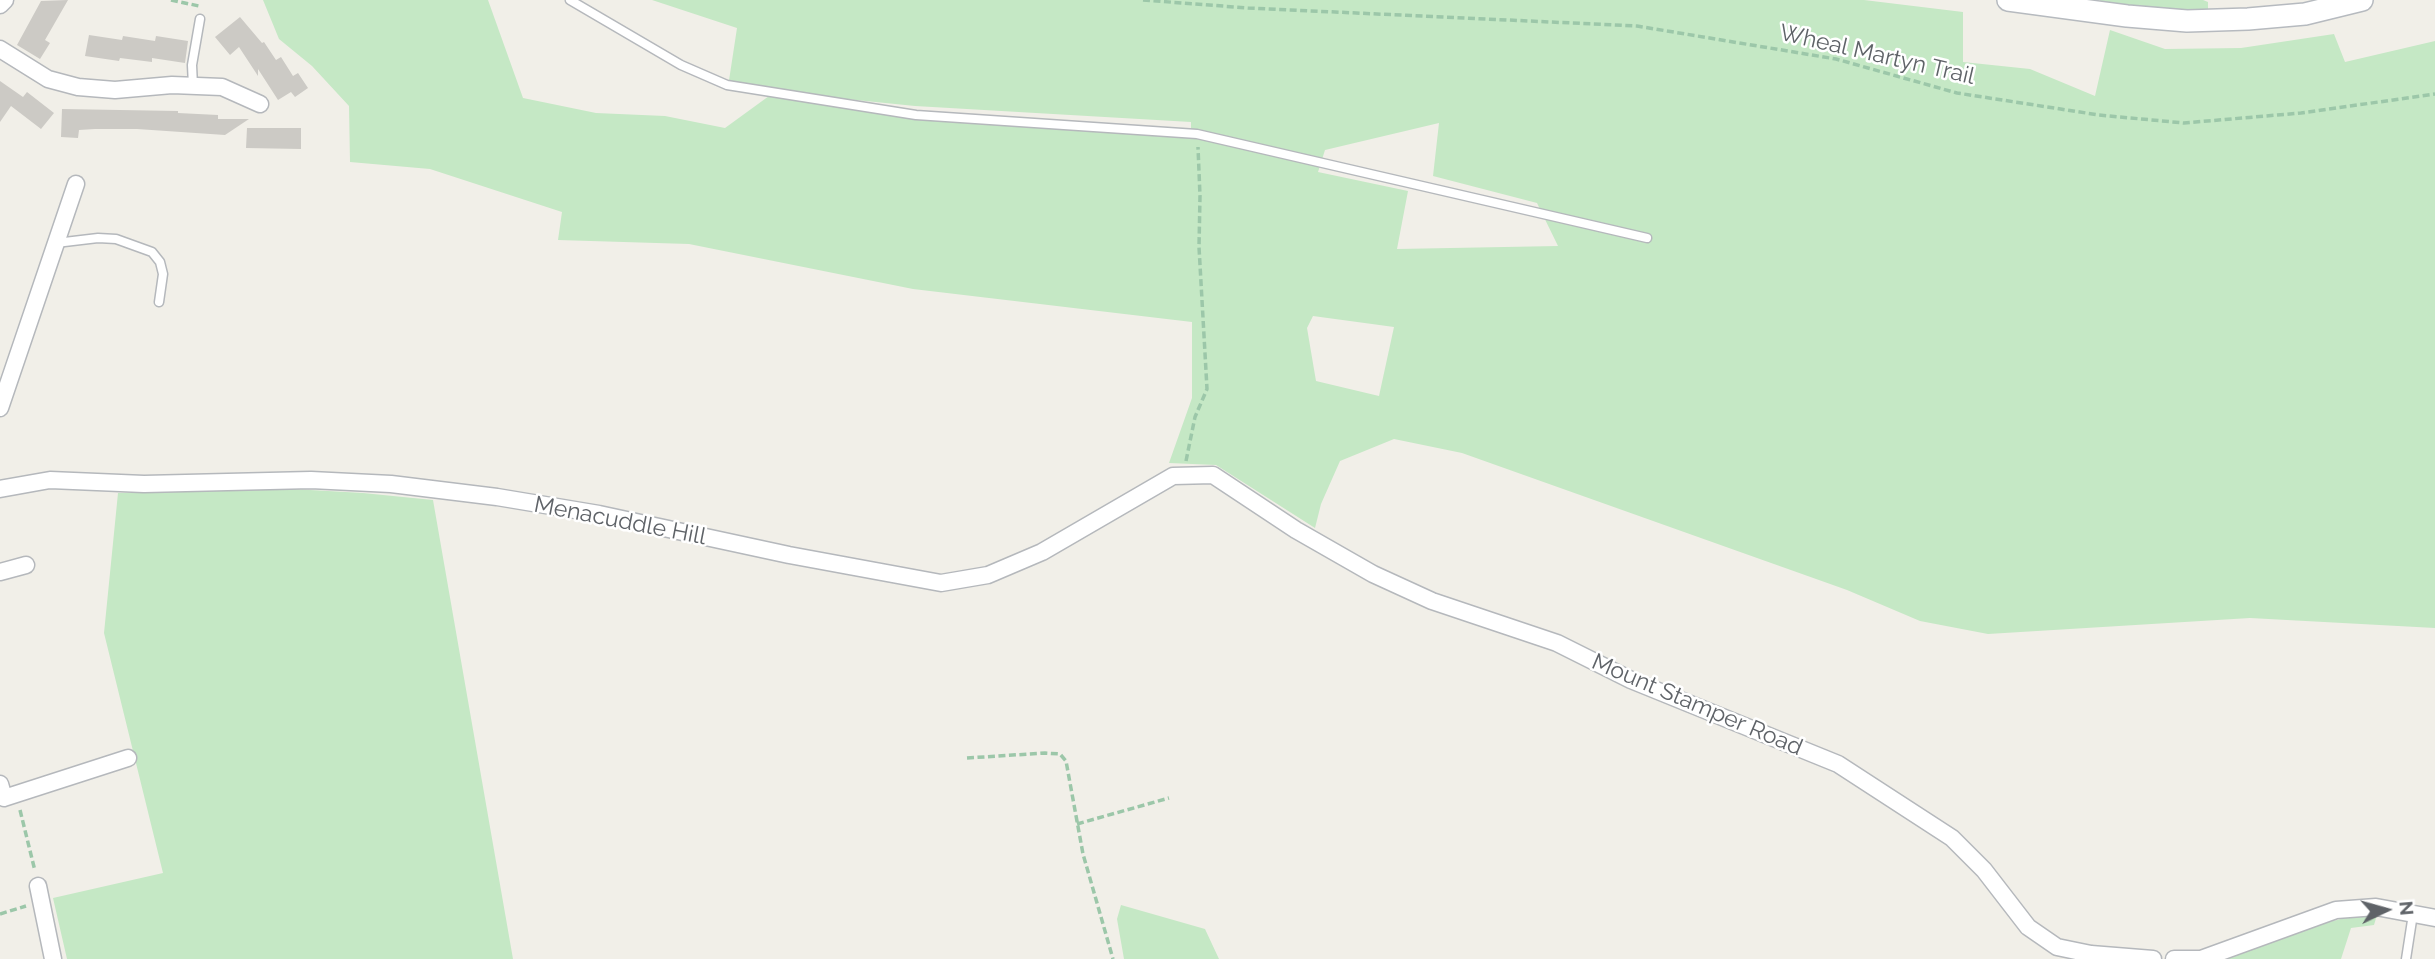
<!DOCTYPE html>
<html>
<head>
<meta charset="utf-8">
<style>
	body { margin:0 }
	#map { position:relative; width:2435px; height:959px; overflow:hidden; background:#f1efe8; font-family:Raleway,sans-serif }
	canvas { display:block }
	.north { position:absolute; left:2351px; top:875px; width:70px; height:70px; -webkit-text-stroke:5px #fff; paint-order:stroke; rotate:85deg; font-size:19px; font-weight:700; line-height:28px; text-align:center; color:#5f6368 }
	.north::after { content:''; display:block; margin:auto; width:24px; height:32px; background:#5f6368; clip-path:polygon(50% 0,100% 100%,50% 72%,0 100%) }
</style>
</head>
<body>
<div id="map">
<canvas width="2435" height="959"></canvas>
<div class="north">N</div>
</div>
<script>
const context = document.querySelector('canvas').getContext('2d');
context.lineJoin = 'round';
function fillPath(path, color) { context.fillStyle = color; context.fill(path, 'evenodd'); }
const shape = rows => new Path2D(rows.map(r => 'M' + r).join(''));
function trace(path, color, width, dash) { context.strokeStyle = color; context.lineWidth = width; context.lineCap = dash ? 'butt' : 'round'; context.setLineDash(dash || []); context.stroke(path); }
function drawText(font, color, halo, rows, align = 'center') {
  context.font = font + ' Raleway,sans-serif'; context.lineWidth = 5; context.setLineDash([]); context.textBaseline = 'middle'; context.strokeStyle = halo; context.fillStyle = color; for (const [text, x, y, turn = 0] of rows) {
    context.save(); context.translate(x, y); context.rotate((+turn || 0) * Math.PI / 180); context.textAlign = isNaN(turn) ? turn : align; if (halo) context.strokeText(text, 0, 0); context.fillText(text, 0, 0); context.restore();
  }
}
const green = shape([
	[263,0,488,0,523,98,596,113,665,116,725,128,769,96,912,119,1191,138,1191,122,915,106,728,87,737,28,652,0,1864,0,1963,12,1963,62,2030,69,2095,96,2110,30,2165,49,2241,48,2334,34,2345,62,2435,41,2435,628,2250,618,1988,634,1920,621,1847,590,1462,453,1394,439,1340,461,1321,504,1315,528,1216,465,1169,463,1192,398,1192,322,913,289,689,244,558,240,562,212,430,169,350,162,349,106,312,66,279,39],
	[1439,123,1433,176,1537,203,1558,246,1397,249,1408,191,1318,172,1325,150],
	[1313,316,1394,327,1379,396,1316,381,1307,328],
	[2100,0,2203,0,2208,2,2208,21,2097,11],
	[275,488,363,493,433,500,513,959,67,959,53,898,163,873,104,633,118,493],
	[1121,905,1205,929,1219,959,1124,959,1117,919],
	[2377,915,2374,925,2351,928,2341,959,2219,959,2272,936,2349,917]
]);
const building = shape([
	[68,0,45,40,50,43,40,59,17,45,41,1],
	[240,17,262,43,264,42,276,60,281,57,293,76,298,73,308,88,295,97,291,92,278,100,258,69,258,76,239,47,230,55,215,37],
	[89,35,122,40,123,36,155,41,156,36,188,41,185,63,152,58,152,62,120,58,119,61,85,56],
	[0,81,23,97,27,92,54,113,41,129,11,106,0,122],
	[62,109,178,111,178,113,218,115,218,119,249,119,225,135,137,129,95,129,79,130,78,138,61,137],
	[247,128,301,128,301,149,246,148]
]);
const path = shape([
	[171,0,199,6],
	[1143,0,1248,8,1637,26,1836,59,1957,93,2099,115,2184,123,2301,113,2435,94],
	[1186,461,1195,417,1207,389,1199,247,1200,196,1198,147],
	[967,758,1045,753,1060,754,1066,761,1083,854,1113,959],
	[20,810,35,871],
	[1077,824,1169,798],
	[0,914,26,906]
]);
const lane = shape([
	[570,0,681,65,727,85,916,115,1197,134,1647,238],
	[193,86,192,65,200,19],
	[56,243,98,238,116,239,152,252,160,262,163,274,159,302],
	[2406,959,2413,914]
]);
const street = shape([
	[0,5,5,0],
	[0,49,48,79,78,87,115,90,172,85,222,87,260,104],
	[0,408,76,184],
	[0,489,50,480,144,484,311,480,391,484,497,497,599,514,789,555,941,583,988,575,1042,552,1173,476,1213,475,1296,530,1373,574,1432,601,1557,643,1631,680,1838,764,1952,838,1984,870,2028,927,2057,947,2091,954,2153,959],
	[0,572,26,565],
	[0,784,4,798,128,758],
	[38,886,53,959],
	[2174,959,2201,959,2336,910,2376,907,2435,918]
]);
const secondary = shape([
	[2008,0,2127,16,2187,21,2248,19,2305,14,2362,0]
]);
const streetNames = [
	["Wheal Martyn Trail",1877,55,13],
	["Menacuddle Hill",620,521,11],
	["Mount Stamper Road",1697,705,23]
];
fillPath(green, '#c5e8c5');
fillPath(building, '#cccac5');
trace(lane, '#b5b8bc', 11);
trace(street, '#b5b8bc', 19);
trace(secondary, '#b6babf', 24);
trace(path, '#9cc7a9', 3.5, [7, 3.5]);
trace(lane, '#fff', 8);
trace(street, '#fff', 16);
trace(secondary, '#fff', 21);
drawText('23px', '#5f6368', '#fff', streetNames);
</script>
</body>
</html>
